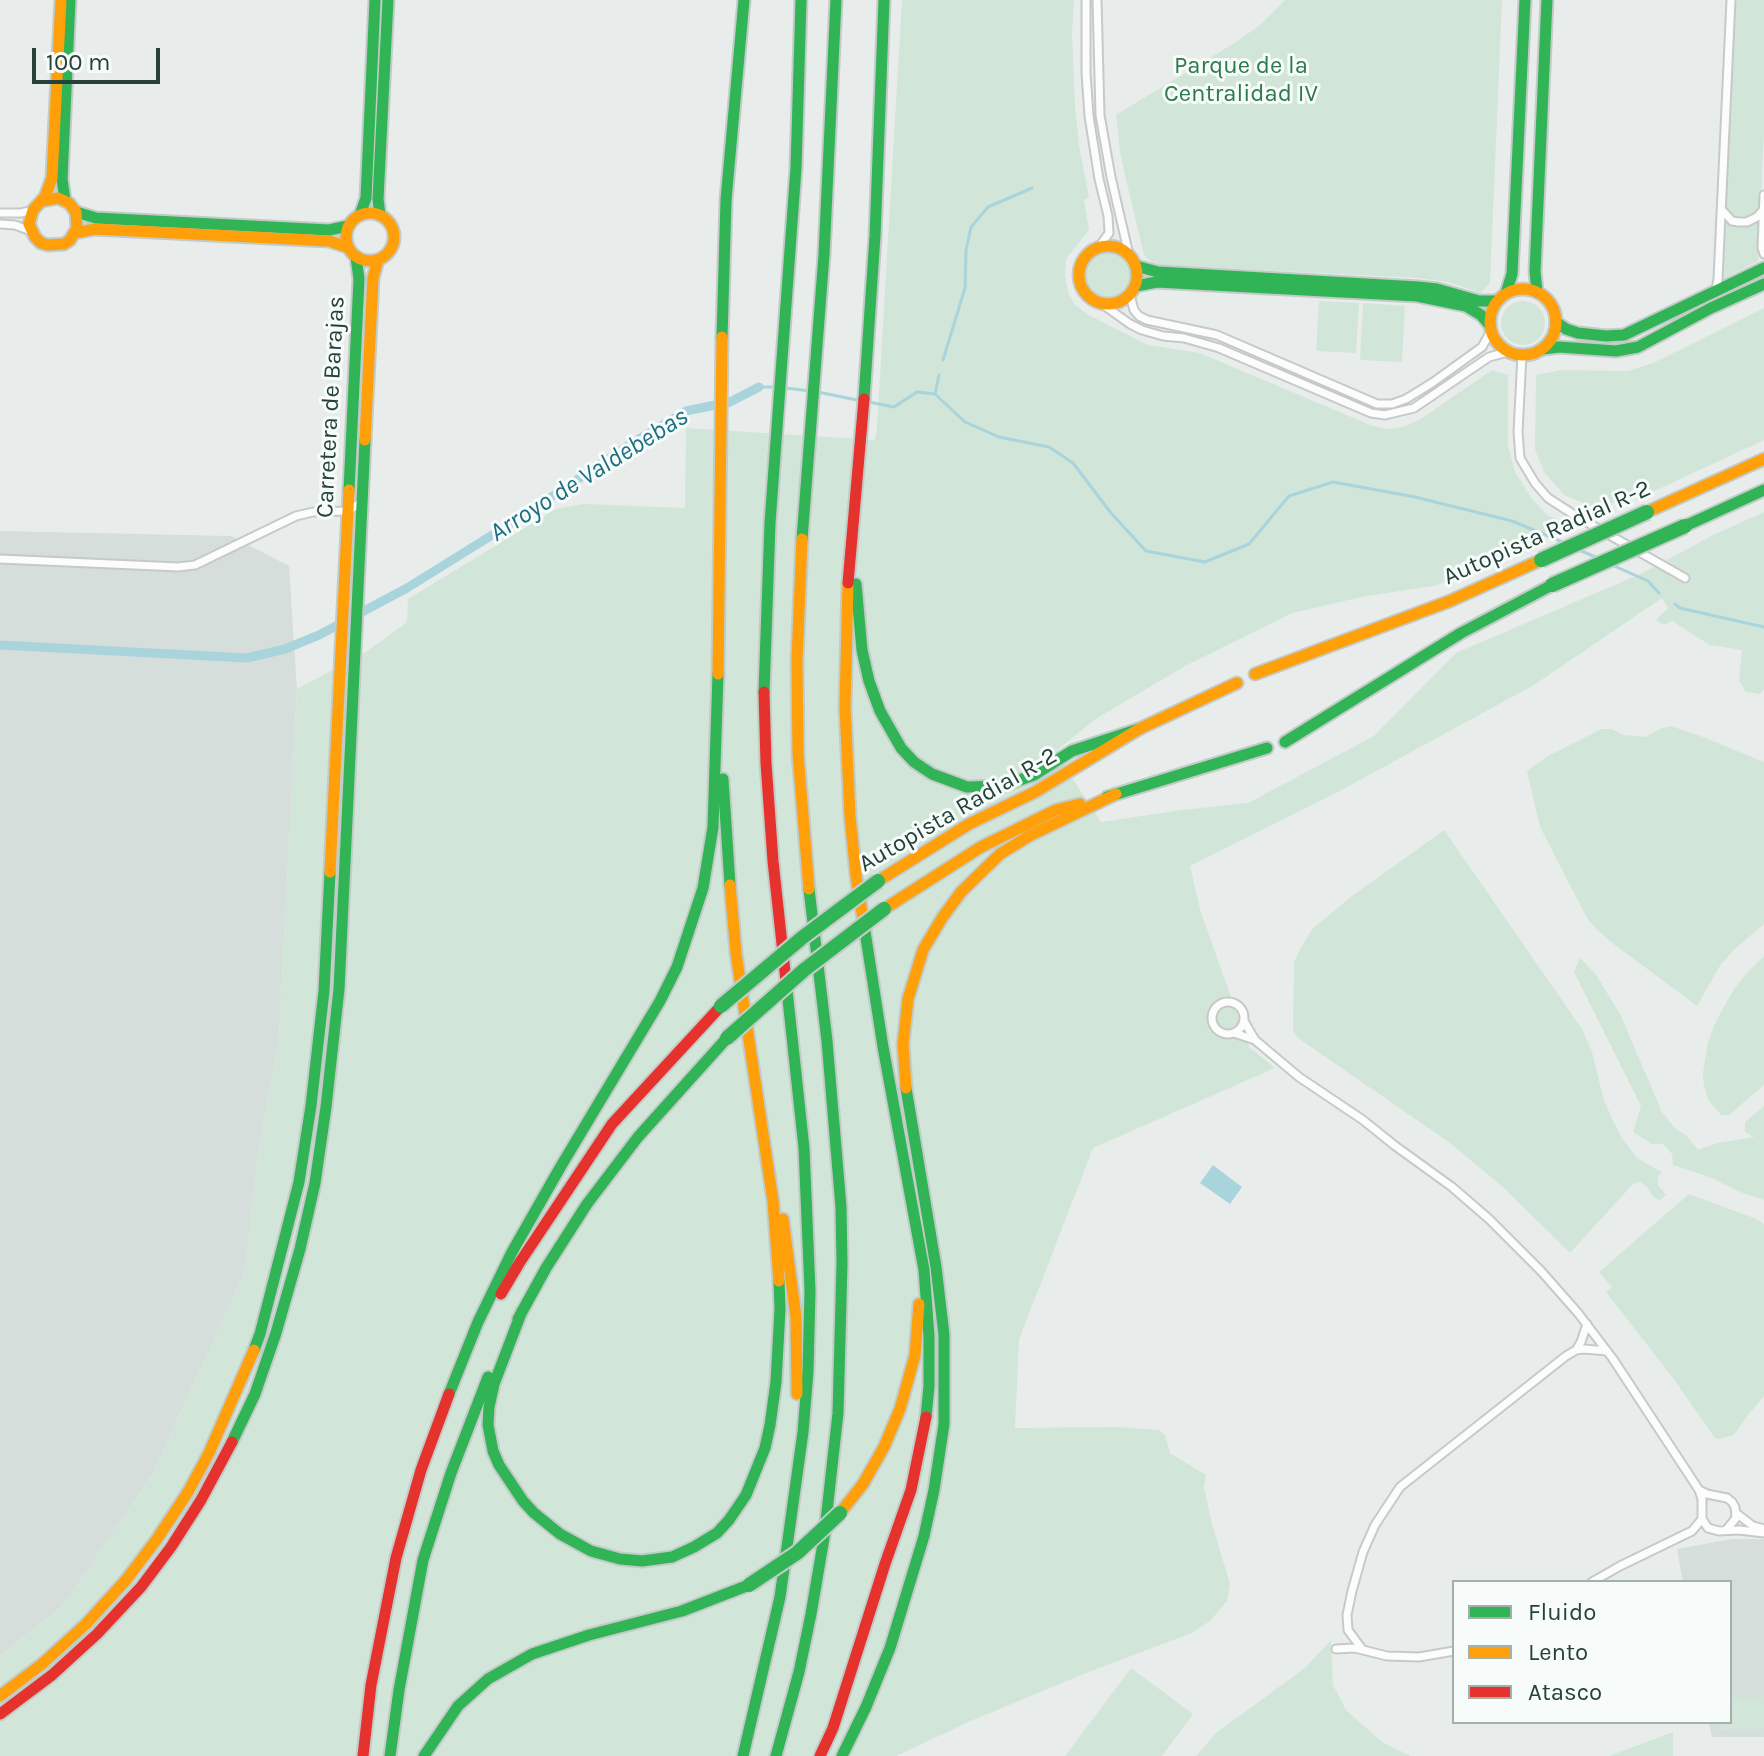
<!DOCTYPE html>
<html>
<head>
<meta charset="utf-8">
<style>
	body { margin:0 }
	#map { position:relative; width:1764px; height:1756px; overflow:hidden; background:#e8edeb; font-family:Karla,sans-serif }
	canvas { display:block }
	.legend { position:absolute; left:1452px; top:1580px; width:280px; height:144px; box-sizing:border-box; background:#f7fbf9; border:2px solid #a3b1ad; margin:0; padding:10px 14px; list-style:none; font-size:24px; color:#24423a }
	.legend li { display:flex; align-items:center; gap:16px; height:40px }
	.legend b { width:40px; border:2px solid #a3b1ad }
	.scale { position:absolute; left:32px; top:48px; width:128px; height:36px; box-sizing:border-box; border:4px solid #24423a; border-top:0; padding-left:10px; font-size:24px; line-height:28px; white-space:nowrap; color:#24423a; -webkit-text-stroke:6px #f7fbf9; paint-order:stroke }
</style>
</head>
<body>
<div id="map">
<canvas width="1764" height="1756"></canvas>
<ul class="legend">
<li><b style="height:10px;background:#30b455"></b>Fluido</li>
<li><b style="height:10px;background:#ff9f0a"></b>Lento</li>
<li><b style="height:10px;background:#e5322d"></b>Atasco</li>
</ul>
<div class="scale">100 m</div>
</div>
<script>
const context = document.querySelector('canvas').getContext('2d');
context.lineJoin = 'round';
function fillPath(path, color) { context.fillStyle = color; context.fill(path, 'evenodd'); }
const shape = rows => new Path2D(rows.map(r => 'M' + r).join(''));
function trace(path, color, width, dash) { context.strokeStyle = color; context.lineWidth = width; context.lineCap = dash ? 'butt' : 'round'; context.setLineDash(dash || []); context.stroke(path); }
function drawText(font, color, halo, rows, align = 'center') {
  context.font = font + ' Karla,sans-serif'; context.lineWidth = 6; context.setLineDash([]); context.textBaseline = 'middle'; context.strokeStyle = halo; context.fillStyle = color; for (const [text, x, y, turn = 0] of rows) {
    context.save(); context.translate(x, y); context.rotate((+turn || 0) * Math.PI / 180); context.textAlign = isNaN(turn) ? turn : align; if (halo) context.strokeText(text, 0, 0); context.fillText(text, 0, 0); context.restore();
  }
}
const built = shape([
	[0,531,231,536,289,566,297,689,279,1038,258,1155,245,1272,152,1475,63,1606,0,1656],
	[1732,1539,1764,1539,1764,1737,1712,1737,1709,1722,1730,1722,1730,1582,1683,1582,1677,1549]
]);
const green = shape([
	[902,0,1074,0,1072,33,1075,105,1079,145,1089,197,1084,200,1089,230,1066,259,1065,277,1068,292,1074,304,1087,314,1148,345,1200,353,1370,425,1387,429,1404,427,1419,420,1492,370,1508,375,1508,445,1515,472,1532,499,1547,515,1567,523,1521,544,1499,563,1434,586,1366,596,1292,613,1185,666,1094,720,1055,752,1101,822,1182,810,1248,803,1374,736,1456,653,1645,572,1713,535,1764,512,1764,689,1760,694,1746,692,1739,680,1742,650,1710,645,1672,621,1663,625,1656,620,1668,608,1662,598,1534,685,1336,793,1190,866,1201,913,1249,1047,1275,1068,1093,1148,1019,1340,1015,1428,1116,1427,1159,1430,1165,1435,1170,1453,1206,1475,1204,1487,1212,1524,1230,1584,1227,1601,1210,1621,1192,1633,1091,1671,973,1720,896,1756,0,1756,0,1656,63,1606,152,1475,245,1272,258,1155,279,1038,297,689,366,652,407,622,408,599,556,509,584,504,685,508,686,428,875,440,877,427],
	[1285,0,1502,0,1490,283,1481,293,1448,282,1417,278,1161,265,1150,261,1144,255,1128,188,1120,152,1116,115,1236,42,1260,25],
	[1735,0,1764,0,1764,133,1758,261,1723,279],
	'1084 275a23 23 0 1 1 46 0a23 23 0 1 1-46 0Z',
	[1319,301,1359,303,1356,353,1316,351],
	'1501 323a22 22 0 1 1 44 0a22 22 0 1 1-44 0Z',
	[1363,303,1405,306,1402,362,1360,360],
	[1764,308,1764,440,1646,495,1630,496,1598,509,1564,495,1544,472,1535,449,1536,375,1561,370,1628,371,1653,363],
	[1671,726,1703,737,1764,762,1764,924,1737,947,1721,964,1697,1006,1615,945,1598,931,1587,918,1540,827,1527,771,1548,756,1601,729,1612,729,1623,735,1645,737,1662,728],
	[1444,830,1582,1029,1592,1052,1603,1097,1612,1119,1622,1138,1637,1158,1662,1172,1658,1177,1658,1185,1666,1195,1660,1200,1653,1197,1647,1187,1640,1182,1633,1184,1570,1253,1504,1188,1450,1143,1298,1038,1293,1030,1294,962,1301,947,1313,928,1352,896],
	[1764,956,1764,1085,1729,1115,1721,1115,1709,1101,1704,1087,1703,1073,1708,1042,1717,1019,1734,989,1745,975],
	[1580,958,1595,973,1620,1014,1662,1112,1675,1128,1687,1136,1698,1150,1717,1143,1754,1137,1745,1132,1745,1122,1764,1106,1764,1200,1740,1192,1709,1177,1673,1165,1672,1154,1663,1144,1652,1144,1633,1132,1641,1106,1574,972],
	[1689,1194,1754,1218,1764,1224,1764,1396,1748,1415,1734,1435,1719,1439,1715,1438,1673,1378,1606,1292,1612,1287,1599,1272],
	[1331,1640,1333,1685,1346,1710,1382,1742,1411,1756,1196,1756,1216,1733,1305,1668],
	[1131,1668,1193,1714,1162,1756,1065,1756],
	[1764,1697,1764,1729,1718,1730,1718,1722,1730,1722,1730,1698],
	[1673,1732,1673,1756,1609,1756]
]);
const water = shape([
	[1213,1165,1242,1187,1230,1204,1200,1183]
]);
const stream = shape([
	[943,360,965,288,966,250,971,227,988,207,1032,188],
	[759,387,775,387],
	[786,388,810,391],
	[818,392,857,400],
	[935,394,939,375],
	[869,402,894,407,917,392,935,394,965,422,999,437,1049,447,1073,463,1111,513,1146,551,1205,562,1249,544,1289,496,1333,482,1415,497,1512,521,1565,543],
	[1579,550,1598,558],
	[1612,565,1648,581,1659,593],
	[1675,604,1680,608,1764,627]
]);
const canal = shape([
	[0,645,247,658,285,649,319,635,407,588,526,514,632,443,686,411,730,402,759,387]
]);
const street = shape([
	[1086,0,1086,73,1089,116,1099,179,1108,216,1109,233,1099,247],
	[1097,0,1100,115,1111,177,1129,255],
	[1764,195,1762,248,1764,254],
	[1722,210,1732,221,1739,222,1747,222,1757,217,1763,210],
	[0,213,21,213,33,210],
	[0,224,15,225,31,231],
	[1716,290,1718,279,1731,0],
	[1130,295,1134,310,1139,316,1147,320,1217,335,1377,404,1392,404,1406,399,1432,383,1482,347,1491,331],
	[1102,304,1130,324,1142,330,1163,336,1184,338,1219,348,1371,413,1385,415,1414,408,1489,357,1508,352],
	[1522,355,1518,432,1520,458,1535,483,1548,498,1576,516,1685,578],
	[0,559,178,567,195,565,296,516,313,512,348,511,363,501],
	'1212 1018a16 16 0 1 1 32 0a16 16 0 1 1-32 0Z',
	[1234,1033,1255,1040,1244,1021],
	[1255,1040,1299,1077,1363,1120,1394,1145,1452,1187,1489,1219,1541,1271,1578,1313,1613,1359,1699,1490,1702,1499,1702,1519,1708,1528,1719,1531,1739,1530,1764,1533],
	[1576,1350,1581,1342,1587,1324],
	[1699,1490,1707,1494,1727,1498,1732,1502,1735,1507,1736,1518,1727,1529],
	[1736,1513,1753,1526,1764,1529],
	[1592,1582,1620,1566,1692,1531,1702,1519],
	[1336,1649,1355,1648,1387,1656,1419,1657,1454,1651],
	[1362,1649,1348,1630,1347,1615,1352,1591,1363,1552,1375,1525,1400,1487,1566,1356,1576,1350,1584,1349,1607,1351]
]);
const fast = shape([
	[65,200,62,179,70,0],
	[76,212,96,218,329,230,348,226],
	[360,215,366,198,375,0],
	[380,215,378,199,388,0],
	[1136,266,1158,272,1418,287,1437,289,1479,301,1497,301],
	[1136,286,1157,282,1417,296,1466,306,1481,315,1489,324],
	[1537,292,1535,271,1547,0],
	[1506,293,1512,274,1525,0],
	[1556,322,1566,329,1578,333,1606,336,1624,335,1764,268],
	[722,337,726,200,744,0],
	[1543,349,1559,347,1616,351,1638,347,1711,308,1764,284],
	[864,399,875,236,884,0],
	[349,490,359,279,356,257],
	[1685,526,1764,490],
	[802,539,824,255,836,0],
	[856,584,862,650,869,681,880,711,901,748,914,762,932,774,967,787,1003,786,1034,775,1072,751,1139,729],
	[764,692,770,523,796,168,801,0],
	[1285,742,1461,633,1552,585],
	[723,779,730,885],
	[1107,797,1267,748],
	[864,925,883,1047,924,1270,929,1336,929,1386,926,1417],
	[522,1311,494,1384,489,1407,488,1425,493,1451,499,1465,523,1501,534,1513,560,1534,591,1551,620,1559,642,1561,672,1557,694,1547,717,1533,729,1520,746,1495,765,1448,770,1425,776,1382,780,1309,779,1281],
	[518,1319,546,1268,587,1204,638,1137,727,1038],
	[254,1350,260,1334,299,1182,311,1106,324,991,330,872],
	[449,1394,478,1322,512,1252,561,1166,660,1001,677,967,703,888,713,827,718,674],
	[232,1442,255,1394,276,1333,300,1249,315,1183,326,1107,339,989,365,440],
	[390,1756,399,1690,423,1560,451,1473,488,1377],
	[424,1756,458,1706,488,1679,532,1654,589,1635,682,1611,749,1585],
	[743,1756,780,1597,803,1432,808,1371,810,1291,804,1148,786,981],
	[776,1756,799,1672,811,1614,824,1538,838,1413,842,1263,841,1207,827,1041,809,889],
	[842,1756,866,1707,890,1648,924,1536,934,1490,944,1424,944,1335,936,1267,906,1088]
]);
const slow = shape([
	[42,201,58,198,69,203,76,212,77,228,70,240,64,244,48,245,41,243,35,237,29,224,33,210,45,197,52,178,61,0],
	'346 237a24 24 0 1 1 48 0a24 24 0 1 1-48 0Z',
	[75,233,95,229,329,241,347,247],
	'1079 275a29 29 0 1 1 58 0a29 29 0 1 1-58 0Z',
	'1490 322a33 33 0 1 1 66 0a33 33 0 1 1-66 0Z',
	[365,440,373,278,378,260],
	[1647,512,1764,459],
	[802,539,797,660,798,754,809,889],
	[848,583,845,707,850,816,856,876,864,925],
	[718,674,722,337],
	[1255,674,1450,601,1541,560],
	[330,872,349,490],
	[878,881,969,824,1035,792,1139,729,1237,683],
	[730,885,736,953,773,1201,779,1281],
	[884,909,981,847,1056,810,1080,804],
	[906,1088,903,1044,908,999,923,950,942,918,961,892,1000,854,1029,836,1116,794],
	[783,1219,796,1317,797,1394],
	[840,1513,863,1484,884,1447,900,1409,915,1355,919,1304],
	[0,1696,42,1664,86,1624,126,1580,157,1539,188,1492,209,1453,254,1350]
]);
const jam = shape([
	[848,583,864,399],
	[764,692,766,763,773,861,786,981],
	[501,1294,520,1262,612,1124,721,1006],
	[0,1714,52,1675,97,1634,141,1587,171,1547,201,1500,232,1442],
	[363,1756,371,1685,396,1558,421,1470,449,1394],
	[820,1756,833,1728,885,1564,911,1490,926,1417]
]);
const fastBridge = shape([
	[1541,560,1647,512],
	[1552,585,1685,526],
	[721,1006,803,937,878,881],
	[727,1038,804,970,884,909],
	[749,1585,797,1553,840,1513]
]);
const parkNames = [
	["Parque de la",1241,66],
	["Centralidad IV",1241,94]
];
const streetNames = [
	["Carretera de Barajas",331,407,-87],
	["Autopista Radial R-2",1547,533,-24],
	["Autopista Radial R-2",958,810,-30]
];
const waterNames = [
	["Arroyo de Valdebebas",589,475,-32]
];
fillPath(built, '#d6dedb');
fillPath(green, '#d1e6d8');
fillPath(water, '#a9d4db');
trace(stream, '#a9d4db', 3);
trace(canal, '#a9d4db', 9);
trace(street, '#c5cac8', 11);
trace(fast, '#c3cbc8', 15);
trace(slow, '#c3cbc8', 15);
trace(jam, '#c3cbc8', 15);
trace(street, '#fcfcfc', 7);
trace(fast, '#30b455', 11);
trace(slow, '#ff9f0a', 11);
trace(jam, '#e5322d', 11);
trace(fastBridge, '#c3ccc9', 18, []);
trace(fastBridge, '#30b455', 14);
drawText('24px', '#2d7a4b', '#f7fbf9', parkNames);
drawText('24px', '#24423a', '#f7fbf9', streetNames);
drawText('italic 26px', '#1c6f80', '#f7fbf9', waterNames);
</script>
</body>
</html>
